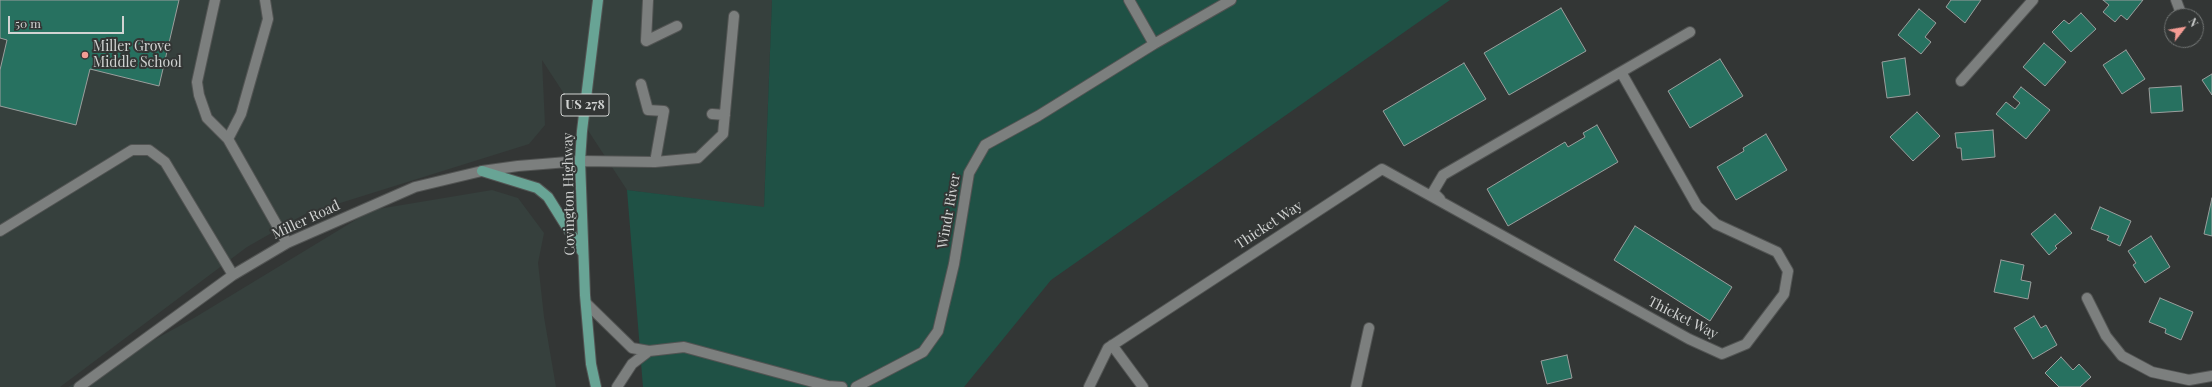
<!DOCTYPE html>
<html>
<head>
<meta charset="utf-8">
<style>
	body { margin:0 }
	#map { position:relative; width:2212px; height:387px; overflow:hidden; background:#333635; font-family:"Playfair Display",serif }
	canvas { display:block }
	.north { position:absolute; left:2164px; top:8px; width:40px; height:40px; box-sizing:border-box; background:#333635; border:1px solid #727574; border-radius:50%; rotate:59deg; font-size:11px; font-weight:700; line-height:16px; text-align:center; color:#d1d3d2 }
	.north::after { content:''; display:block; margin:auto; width:14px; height:18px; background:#f59c94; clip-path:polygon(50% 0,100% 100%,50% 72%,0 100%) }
	.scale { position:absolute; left:8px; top:16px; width:116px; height:18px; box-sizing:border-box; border:2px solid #d1d3d2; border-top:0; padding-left:5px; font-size:12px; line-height:14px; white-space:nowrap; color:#d1d3d2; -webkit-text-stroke:3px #333635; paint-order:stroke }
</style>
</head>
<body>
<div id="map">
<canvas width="2212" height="387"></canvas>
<div class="north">N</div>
<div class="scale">50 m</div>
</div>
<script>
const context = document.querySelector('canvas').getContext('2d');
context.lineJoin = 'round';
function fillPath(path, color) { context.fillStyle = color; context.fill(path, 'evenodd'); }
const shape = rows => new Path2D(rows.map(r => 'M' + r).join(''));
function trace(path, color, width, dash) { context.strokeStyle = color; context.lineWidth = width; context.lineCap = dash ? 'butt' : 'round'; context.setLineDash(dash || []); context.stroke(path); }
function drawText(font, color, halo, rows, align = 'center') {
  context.font = font + ' "Playfair Display",serif'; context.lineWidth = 4; context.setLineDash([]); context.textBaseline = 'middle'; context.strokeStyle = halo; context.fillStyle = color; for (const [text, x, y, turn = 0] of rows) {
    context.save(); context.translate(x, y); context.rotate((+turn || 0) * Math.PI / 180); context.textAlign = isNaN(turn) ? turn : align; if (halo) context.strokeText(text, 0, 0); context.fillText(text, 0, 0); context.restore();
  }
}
const built = shape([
	[0,0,772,0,764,208,627,190,542,60,545,125,529,144,305,214,247,247,60,387,0,387],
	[492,190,518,198,544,233,538,263,544,317,556,387,68,387,194,318,372,210]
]);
const green = shape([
	[772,0,1450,0,1051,280,964,387,643,387,627,190,764,207]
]);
const building = shape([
	[0,0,179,0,159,86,90,69,76,125,0,106,0,70,7,40,0,38,0,0],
	[1951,0,1981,0,1965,23,1946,7,1951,0],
	[2103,0,2143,0,2127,20,2121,15,2115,22,2103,12,2109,5,2103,0],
	[1561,8,1586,51,1509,95,1484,53,1561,8],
	[1919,9,1936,23,1925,37,1931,42,1921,54,1898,35,1919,9],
	[2081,13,2096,29,2071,52,2052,32,2064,20,2069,24,2081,13],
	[2044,43,2066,62,2045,86,2023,67,2044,43],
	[2126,50,2145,79,2122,94,2103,65,2126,50],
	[1905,58,1910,95,1887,98,1882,62,1905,58],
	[1720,59,1743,96,1690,128,1668,91,1720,59],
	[1464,63,1486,99,1404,146,1383,111,1464,63],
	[2212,74,2212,95,2202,80,2212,74],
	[2181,86,2183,111,2151,113,2149,88,2181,86],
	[2021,87,2050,110,2026,139,1996,114,2006,102,2015,109,2020,103,2013,97,2021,87],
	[1917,112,1940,136,1913,161,1890,137,1917,112],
	[1597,125,1618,162,1508,226,1487,189,1565,142,1568,147,1585,137,1583,133,1597,125],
	[1993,130,1995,157,1962,160,1961,148,1957,148,1955,133,1993,130],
	[1766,134,1787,170,1736,200,1717,167,1744,151,1743,148,1766,134],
	[2212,198,2212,236,2204,234,2212,198],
	[2100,207,2131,221,2120,246,2107,240,2109,236,2091,229,2100,207],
	[2055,214,2072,233,2055,246,2057,248,2049,255,2031,234,2055,214],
	[1635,226,1732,287,1710,321,1614,260,1635,226],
	[2151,236,2170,267,2145,283,2133,265,2136,263,2128,251,2151,236],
	[2001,260,2024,265,2021,280,2031,282,2028,299,1994,292,2001,260],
	[2160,298,2193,312,2181,340,2165,333,2166,329,2149,322,2160,298],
	[2034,316,2041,328,2046,325,2057,345,2033,359,2014,328,2034,316],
	[1567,355,1572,378,1547,384,1541,361,1567,355],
	[2061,357,2073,370,2079,364,2091,377,2080,387,2059,387,2045,373,2061,357]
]);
const minor = shape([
	[215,0,197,82,199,95,207,118,228,139,287,243],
	[648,0,646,41,677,26],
	[1129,0,1154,44],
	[2176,0,2182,16],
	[1961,81,2033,0],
	[641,84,648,110,664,111,655,162],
	[712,114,725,115],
	[228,139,241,114,268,19,265,0],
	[1440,199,1433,192,1443,175,1690,32],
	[0,231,132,150,149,150,165,162,233,275],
	[2087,298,2106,336,2122,356,2152,372,2189,380,2212,376],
	[586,303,632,348,649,351,684,347,828,386,842,387],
	[1112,345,1143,387],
	[79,387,233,275,287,243,415,187,482,171,518,166,580,161,655,162,698,158,723,134,734,16],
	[617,387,632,364,649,351],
	[856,387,923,352,938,331,954,264,969,173,985,145,1038,116,1154,44,1231,0],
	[1089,387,1108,348,1382,169,1689,339,1722,354,1746,344,1784,294,1788,271,1777,252,1716,224,1697,206,1621,72],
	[1356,387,1369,328]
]);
const major = shape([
	[482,171,537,188,548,197,583,253],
	[596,387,591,364,585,295,580,161,582,131,598,0]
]);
const markers = [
	[85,55,4,"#f59c94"]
];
const shields = [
	[585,105,48]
];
const shieldNames = [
	["US 278",585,105]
];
const poiNames = [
	["Miller Grove",93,47],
	["Middle School",93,63]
];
const streetNames = [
	["Covington Highway",569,194,-91],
	["Windr River",949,211,-80],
	["Miller Road",306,220,-25],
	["Thicket Way",1269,225,-33],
	["Thicket Way",1683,318,27]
];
fillPath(built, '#36403d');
fillPath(green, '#1f5145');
fillPath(building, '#277160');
trace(building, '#9b9e9d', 1);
trace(minor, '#525453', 12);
trace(major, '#525453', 12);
trace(minor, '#7c7f7e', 10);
trace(major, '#68a495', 10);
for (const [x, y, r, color] of markers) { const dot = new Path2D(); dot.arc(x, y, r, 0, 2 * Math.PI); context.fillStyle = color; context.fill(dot); trace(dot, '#333635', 1.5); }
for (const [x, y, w] of shields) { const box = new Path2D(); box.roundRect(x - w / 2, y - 11, w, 22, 3); context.fillStyle = '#333635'; context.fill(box); trace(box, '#d1d3d2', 1); }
drawText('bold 13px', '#d1d3d2', null, shieldNames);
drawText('14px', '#d1d3d2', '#333635', poiNames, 'left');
drawText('14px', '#d1d3d2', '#333635', streetNames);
</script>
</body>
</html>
